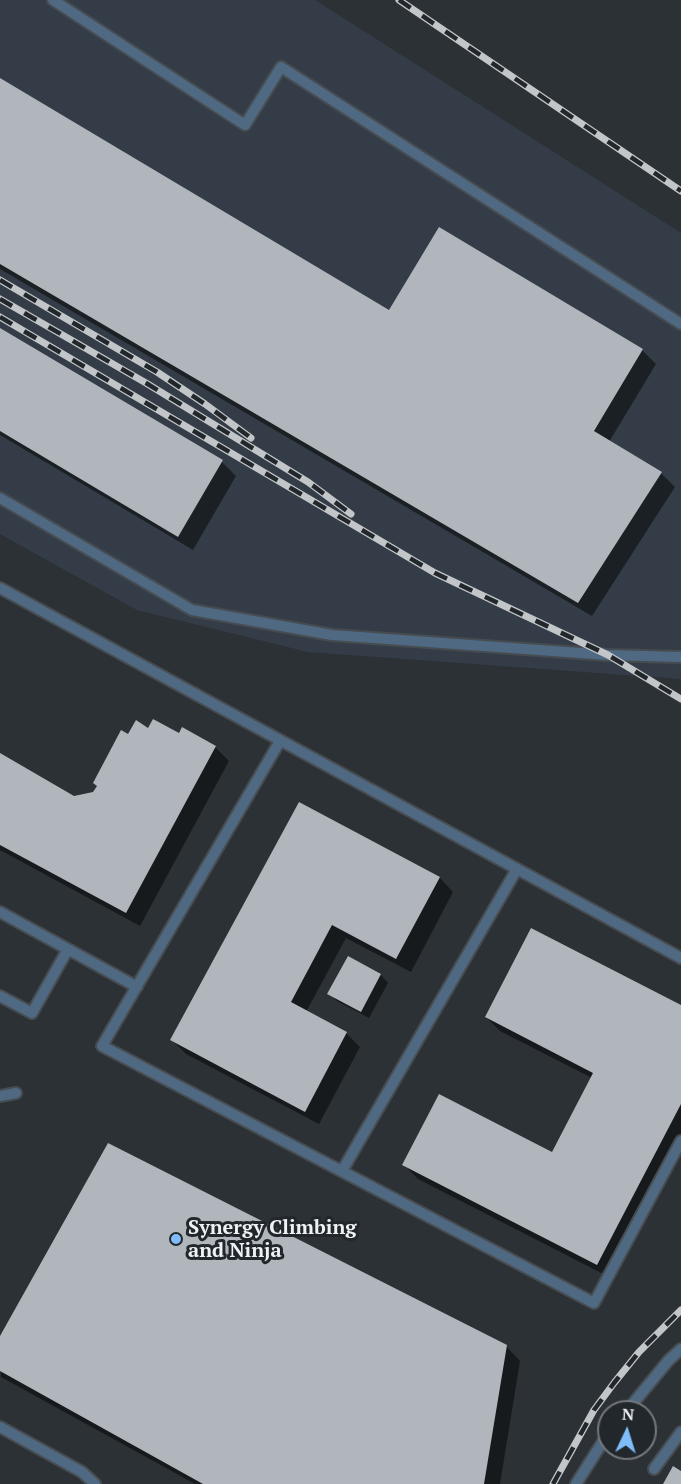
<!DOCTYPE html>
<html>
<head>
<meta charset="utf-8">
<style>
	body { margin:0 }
	#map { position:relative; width:681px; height:1484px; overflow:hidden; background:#2c3136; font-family:"PT Serif",serif }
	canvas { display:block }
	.north { position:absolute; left:597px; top:1400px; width:60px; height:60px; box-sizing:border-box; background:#22272c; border:2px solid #74787c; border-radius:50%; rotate:4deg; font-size:16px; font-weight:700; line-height:24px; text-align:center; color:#eff2f5 }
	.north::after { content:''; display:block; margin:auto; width:21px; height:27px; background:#7fbdfa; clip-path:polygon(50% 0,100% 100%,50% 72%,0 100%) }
</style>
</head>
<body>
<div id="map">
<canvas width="681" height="1484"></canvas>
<div class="north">N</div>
</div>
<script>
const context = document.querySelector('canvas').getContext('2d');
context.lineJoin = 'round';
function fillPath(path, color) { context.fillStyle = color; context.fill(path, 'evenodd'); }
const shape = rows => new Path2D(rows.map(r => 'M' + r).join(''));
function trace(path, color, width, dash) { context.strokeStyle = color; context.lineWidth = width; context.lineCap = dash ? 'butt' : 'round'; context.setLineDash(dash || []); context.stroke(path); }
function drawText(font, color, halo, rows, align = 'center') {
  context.font = font + ' "PT Serif",serif'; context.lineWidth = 6; context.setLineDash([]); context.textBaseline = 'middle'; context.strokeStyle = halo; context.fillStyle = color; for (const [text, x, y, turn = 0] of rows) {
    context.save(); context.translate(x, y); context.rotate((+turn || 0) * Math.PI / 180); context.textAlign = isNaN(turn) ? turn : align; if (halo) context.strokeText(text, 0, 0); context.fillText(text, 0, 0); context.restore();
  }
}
const built = shape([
	[0,0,315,0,681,233,681,679,308,652,137,610,0,534]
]);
const shadow = shape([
	[0,80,390,312,642,350,656,364,609,442,661,473,675,487,592,616,0,269],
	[0,329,222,462,236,476,193,550,0,435],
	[149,730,180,735,215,747,229,761,140,926,0,850,0,755,74,798,94,794],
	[299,804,440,878,453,892,411,972,346,938,306,1012,346,1033,360,1047,319,1124,186,1054,172,1040],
	[348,958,381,975,388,983,369,1018,337,1001,329,993],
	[681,1006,681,1144,611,1278,418,1179,404,1165,552,1154,592,1078,500,1031,486,1017],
	[0,1339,506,1346,520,1361,500,1484,195,1484,1,1377]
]);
const building = shape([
	[0,78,389,310,439,227,643,349,594,431,662,472,578,603,0,264],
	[0,328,223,460,178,537,0,431],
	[153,719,179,733,182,727,216,746,126,913,0,845,0,753,74,796,93,792,97,786,93,783,121,730,128,734,136,720,148,728],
	[299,802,440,877,396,959,332,925,291,1002,347,1032,305,1112,170,1040],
	[531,928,681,1005,681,1104,597,1265,402,1165,439,1094,552,1152,593,1073,485,1017],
	[348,956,381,974,361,1012,327,994],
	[108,1143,507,1345,484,1484,203,1484,0,1371,0,1336],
	[673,1466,681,1471,681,1484,663,1484]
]);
const lane = shape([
	[53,0,245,125,281,67,681,324],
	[0,498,192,610,332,635,608,655,681,657],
	[0,588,681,958],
	[280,741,102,1046,594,1303,681,1141],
	[0,912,137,987],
	[0,996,32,1013,68,949],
	[0,1096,16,1093],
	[342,1171,517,869],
	[626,1412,668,1361,681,1349],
	[0,1427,82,1472,95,1484],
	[654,1469,681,1432],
	[576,1484,609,1432]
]);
const rail = shape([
	[399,0,681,191],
	[0,280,157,372,205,404,251,438],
	[0,299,146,383,308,482,351,514],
	[0,317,435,573,608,655,681,699],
	[553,1484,594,1410,614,1383,639,1352,681,1310]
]);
const markers = [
	[176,1239,6,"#7fbdfa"]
];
const poiNames = [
	["Synergy Climbing",188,1228],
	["and Ninja",188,1251]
];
fillPath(built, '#343d47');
fillPath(shadow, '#0007');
fillPath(building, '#b0b6bc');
trace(lane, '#474c51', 14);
trace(lane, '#4f6982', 10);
trace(rail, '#c2c6c9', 7);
trace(rail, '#22272c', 4.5, [14]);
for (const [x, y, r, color] of markers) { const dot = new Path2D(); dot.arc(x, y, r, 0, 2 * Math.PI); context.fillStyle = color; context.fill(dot); trace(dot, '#22272c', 2); }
drawText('bold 20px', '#eff2f5', '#22272c', poiNames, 'left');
</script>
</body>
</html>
